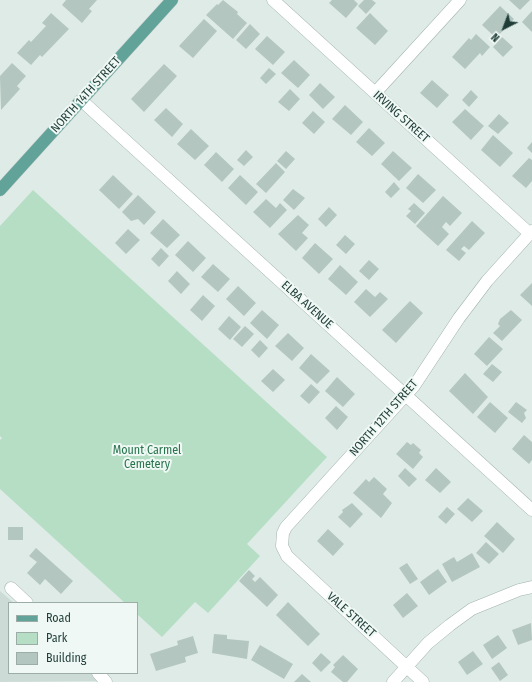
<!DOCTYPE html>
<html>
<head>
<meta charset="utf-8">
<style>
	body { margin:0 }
	#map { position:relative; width:532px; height:682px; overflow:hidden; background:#dfebe7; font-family:"Fira Sans Condensed",sans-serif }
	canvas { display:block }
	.legend { position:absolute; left:8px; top:602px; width:130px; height:72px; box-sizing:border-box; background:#eff8f4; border:1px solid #9cada8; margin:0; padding:5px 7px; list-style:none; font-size:12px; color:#1f3c37 }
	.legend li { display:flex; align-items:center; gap:8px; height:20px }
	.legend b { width:20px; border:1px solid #9cada8 }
	.north { position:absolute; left:484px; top:8px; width:40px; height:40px; -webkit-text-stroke:3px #eff8f4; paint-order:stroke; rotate:222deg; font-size:11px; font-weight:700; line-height:16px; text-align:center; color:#1f3c37 }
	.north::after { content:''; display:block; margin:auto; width:14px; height:18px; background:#1f3c37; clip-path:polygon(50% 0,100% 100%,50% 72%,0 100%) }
</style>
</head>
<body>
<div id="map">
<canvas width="532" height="682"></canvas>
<ul class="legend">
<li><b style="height:5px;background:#61a399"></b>Road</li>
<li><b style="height:11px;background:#b6dec5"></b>Park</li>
<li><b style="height:11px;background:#b4c6c0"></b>Building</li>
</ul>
<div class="north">N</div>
</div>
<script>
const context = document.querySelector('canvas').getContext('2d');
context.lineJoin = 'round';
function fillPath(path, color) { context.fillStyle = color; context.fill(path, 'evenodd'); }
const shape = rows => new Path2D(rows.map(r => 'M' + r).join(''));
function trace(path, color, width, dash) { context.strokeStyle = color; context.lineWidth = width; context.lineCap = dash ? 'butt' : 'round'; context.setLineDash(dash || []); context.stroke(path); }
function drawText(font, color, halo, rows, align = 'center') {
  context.font = font + ' "Fira Sans Condensed",sans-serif'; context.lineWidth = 4; context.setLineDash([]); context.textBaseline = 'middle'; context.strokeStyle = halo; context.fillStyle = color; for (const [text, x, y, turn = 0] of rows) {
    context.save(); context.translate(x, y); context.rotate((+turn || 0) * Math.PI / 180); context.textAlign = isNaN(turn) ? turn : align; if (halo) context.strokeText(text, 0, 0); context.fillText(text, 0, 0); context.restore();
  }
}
const built = shape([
	[0,591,14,603,9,603,9,673,91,673,100,681,0,682]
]);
const green = shape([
	[33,190,327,457,247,544,260,556,208,613,195,602,162,637,137,614,137,603,125,603,0,489,0,440,2,438,0,436,0,226]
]);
const building = shape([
	[66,0,97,0,89,9,92,11,82,23,62,5],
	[223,0,238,12,237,14,247,23,233,39,206,15,217,4,218,5],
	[332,0,354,0,358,4,346,18,329,3],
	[364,0,372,0,376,3,366,14,358,6],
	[509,0,530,0,520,10],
	[500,6,514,19,496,38,482,25],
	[532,11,532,32,522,22],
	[51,13,69,29,42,57,40,55,31,65,17,53,29,40,31,42,46,26,42,23],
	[370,13,388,31,375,45,356,28],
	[204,19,217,31,193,58,179,46],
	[250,24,260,34,246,49,236,40],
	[476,34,490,47,482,56,480,53,465,69,452,57,469,38,471,40],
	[267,36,285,52,273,65,255,49],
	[502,37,513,47,503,57,493,47],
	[294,60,310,75,298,88,281,73],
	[12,63,26,76,17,86,20,89,1,110,0,76],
	[164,64,177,76,144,112,131,99],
	[269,68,276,74,266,84,260,78],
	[432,80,449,95,437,108,420,93],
	[320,83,335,97,323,109,309,95],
	[290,89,300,99,289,111,278,102],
	[471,90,478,97,469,107,462,100],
	[345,105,363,122,351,135,332,119],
	[166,108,183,124,172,137,154,120],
	[465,109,484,126,471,140,452,122],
	[313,111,325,122,314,134,302,123],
	[499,114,509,123,498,134,488,126],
	[369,128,385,143,372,156,356,142],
	[191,129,209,146,195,160,177,144],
	[493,135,513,153,500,167,481,150],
	[532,142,532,153,527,148],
	[246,150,253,157,244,166,237,160],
	[286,151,295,159,286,169,277,161],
	[393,151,412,168,399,181,381,164],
	[216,152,234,169,222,182,204,165],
	[529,158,532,160,532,181,526,188,512,176],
	[276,163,285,172,266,193,256,184],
	[418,174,436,190,423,203,406,188],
	[113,175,133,194,119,209,99,190],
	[240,175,258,192,246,205,228,188],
	[394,182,400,189,391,198,385,192],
	[293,189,305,198,294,210,283,200],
	[138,195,156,212,144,225,138,219,131,221,122,212],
	[443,196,462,213,450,226,446,222,442,227,449,234,438,246,416,226],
	[266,199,276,208,280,203,287,210,270,228,253,212],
	[414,203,425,213,415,224,406,216,411,211,408,209],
	[329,207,337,215,326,227,318,219],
	[298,215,309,225,302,233,308,238,296,251,278,234],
	[163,219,180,235,167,248,150,233],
	[472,221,485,233,469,250,464,246,461,249,466,253,459,261,446,250],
	[128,229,140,240,126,254,115,243],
	[345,235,355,244,346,254,336,245],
	[188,241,206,258,193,272,175,255],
	[315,243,333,259,319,274,302,258],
	[161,248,169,256,159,267,151,259],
	[369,260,379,269,369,280,359,271],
	[213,264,230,279,218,292,201,277],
	[340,265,358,282,346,295,328,279],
	[177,271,190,284,181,294,168,281],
	[532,283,532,306,520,295],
	[238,286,256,303,244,316,226,299],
	[366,289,375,297,380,292,388,299,370,317,354,302],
	[203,295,215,306,202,321,190,310],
	[410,301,423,313,396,343,382,330],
	[262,310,279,325,267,339,250,323],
	[511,310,522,320,502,341,493,333,500,326,498,324,500,319],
	[229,316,241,327,230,340,218,329],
	[245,326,254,334,242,347,233,339],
	[288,333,304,348,292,361,275,346],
	[489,337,503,349,487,366,474,354],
	[260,340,268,348,259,358,251,350],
	[311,354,330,371,317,384,299,368],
	[492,364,502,372,493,382,483,374],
	[273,369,285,380,273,392,261,381],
	[465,373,488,397,473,414,449,391],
	[337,377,355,394,343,407,325,391],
	[311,384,320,392,309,404,300,396],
	[490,402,508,418,495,433,477,417],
	[516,402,527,410,524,413,526,418,522,423,508,412],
	[336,406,348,417,337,430,325,418],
	[524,435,532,442,532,460,529,464,512,449],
	[407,442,411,445,413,443,421,450,419,453,423,457,413,469,396,454],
	[405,468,417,479,409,487,398,476],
	[436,468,451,482,440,493,425,480],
	[374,477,387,489,383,494,392,503,381,518,353,493,366,479,369,482],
	[468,498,483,511,472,522,457,509],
	[352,503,363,514,350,528,338,517,343,512,342,510],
	[447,507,455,514,446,524,438,517],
	[497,522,515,539,503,553,484,536],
	[8,527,23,527,23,540,8,540],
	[328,529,344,544,333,556,317,541],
	[486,542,499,554,489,564,476,553],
	[36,548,73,581,61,594,45,579,40,585,27,573,37,562,29,556],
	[472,553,480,567,452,582,442,564,454,557,457,562],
	[407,563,418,579,410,584,399,568],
	[438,569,447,582,429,595,420,582],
	[249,570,255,576,252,579,255,582,260,577,278,595,267,607,239,581],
	[407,593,418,606,403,618,393,605],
	[288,602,320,634,308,646,276,615],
	[531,623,532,640,518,645,512,630],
	[214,634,227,635,227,639,249,641,247,659,212,653],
	[498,635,507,648,492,659,483,645],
	[193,636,198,653,185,657,186,662,156,671,150,654,178,645,177,641],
	[260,645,293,664,284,679,251,660],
	[473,651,483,664,467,675,458,662],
	[321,653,331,662,321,672,312,663],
	[343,655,358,669,347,682,343,682,331,672,335,667,333,665],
	[499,662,508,675,500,681,491,668],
	[302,674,311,682,294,682]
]);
const minor = shape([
	[273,0,529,233],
	[375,93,460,0],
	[81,100,532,510],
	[11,588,27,603],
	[98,673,106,682],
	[393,682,428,643,450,625,472,609,519,590,532,587],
	[423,682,287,556,282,546,283,533,286,527,414,386,459,318,487,281,532,231]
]);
const major = shape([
	[0,190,172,0]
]);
const streetNames = [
	["NORTH 14TH STREET",86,95,-48],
	["IRVING STREET",401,117,42],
	["ELBA AVENUE",307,305,42],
	["NORTH 12TH STREET",384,418,-49],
	["VALE STREET",351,615,42]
];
const parkNames = [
	["Mount Carmel",147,451],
	["Cemetery",147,465]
];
fillPath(built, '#cddbd6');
fillPath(green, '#b6dec5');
fillPath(building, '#b4c6c0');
trace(minor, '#a2b3af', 13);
trace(major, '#c0c8c7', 13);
trace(minor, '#fff', 12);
trace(major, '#61a399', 12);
drawText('12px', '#1f3c37', '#eff8f4', streetNames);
drawText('12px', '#28744d', '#eff8f4', parkNames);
</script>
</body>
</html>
